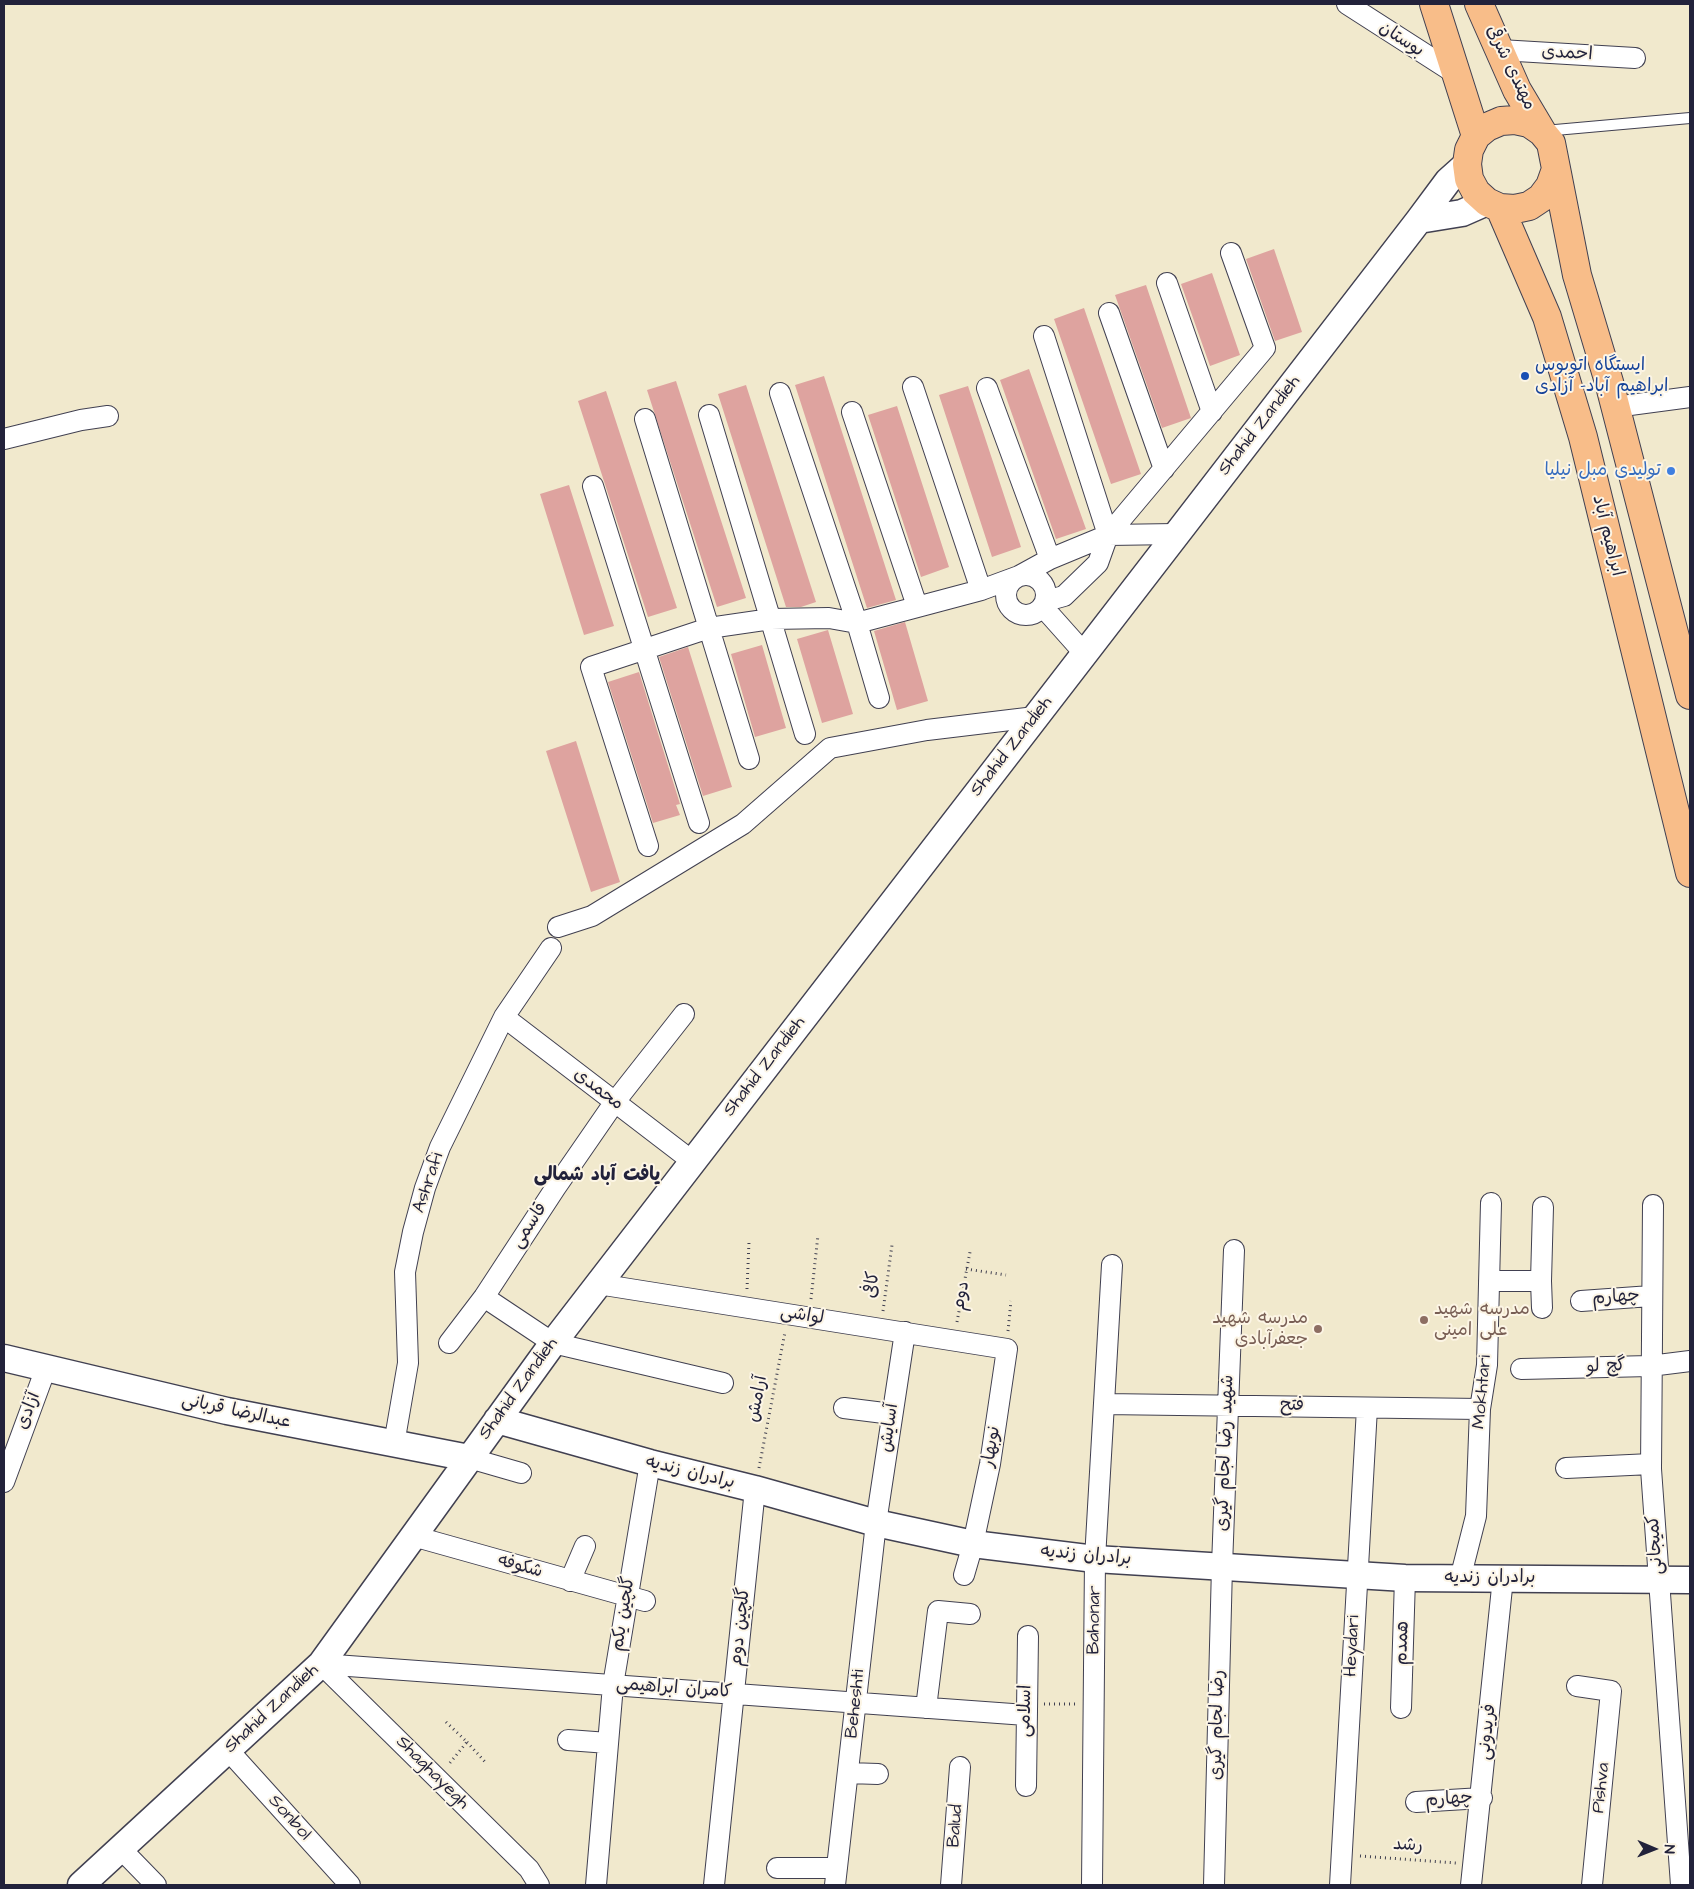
<!DOCTYPE html>
<html>
<head>
<meta charset="utf-8">
<style>
	body { margin:0 }
	#map { position:relative; width:1694px; height:1889px; overflow:hidden; background:#f1e9cd; font-family:"Architects Daughter",sans-serif }
	canvas { display:block }
	.frame { position:absolute; inset:0; border:5px solid #22223b; pointer-events:none }
	.north { position:absolute; left:1629px; top:1824px; width:50px; height:50px; -webkit-text-stroke:4px #fcf5e5; paint-order:stroke; rotate:91deg; font-size:14px; font-weight:700; line-height:20px; text-align:center; color:#22223b }
	.north::after { content:''; display:block; margin:auto; width:18px; height:22px; background:#22223b; clip-path:polygon(50% 0,100% 100%,50% 72%,0 100%) }
</style>
</head>
<body>
<div id="map">
<canvas width="1694" height="1889"></canvas>
<div class="frame"></div>
<div class="north">N</div>
</div>
<script>
const context = document.querySelector('canvas').getContext('2d');
context.lineJoin = 'round';
function fillPath(path, color) { context.fillStyle = color; context.fill(path, 'evenodd'); }
const shape = rows => new Path2D(rows.map(r => 'M' + r).join(''));
function trace(path, color, width, dash) { context.strokeStyle = color; context.lineWidth = width; context.lineCap = dash ? 'butt' : 'round'; context.setLineDash(dash || []); context.stroke(path); }
function drawText(font, color, halo, rows, align = 'center') {
  context.font = font + ' "Architects Daughter","Playpen Sans Arabic",sans-serif'; context.lineWidth = 4; context.setLineDash([]); context.textBaseline = 'middle'; context.strokeStyle = halo; context.fillStyle = color; for (const [text, x, y, turn = 0] of rows) {
    context.save(); context.translate(x, y); context.rotate((+turn || 0) * Math.PI / 180); context.textAlign = isNaN(turn) ? turn : align; if (halo) context.strokeText(text, 0, 0); context.fillText(text, 0, 0); context.restore();
  }
}
const building = shape([
	[1274,249,1302,332,1275,341,1246,259],
	[1212,273,1240,355,1210,366,1181,284],
	[1146,285,1191,418,1162,428,1115,295],
	[1084,308,1141,474,1111,484,1054,319],
	[1029,369,1086,529,1056,539,1000,380],
	[824,376,896,600,867,608,795,385],
	[676,381,746,598,717,607,647,390],
	[746,385,816,602,801,607,786,607,718,394],
	[968,386,1021,547,992,557,939,395],
	[606,391,677,608,648,617,578,401],
	[897,406,949,567,921,577,868,415],
	[569,485,614,626,584,635,540,494],
	[905,622,928,701,897,710,874,631],
	[828,630,853,714,822,723,797,639],
	[762,645,786,728,755,737,731,654],
	[688,647,732,787,703,796,659,657],
	[639,672,680,804,676,805,680,815,653,823,608,682],
	[576,741,620,882,591,892,546,751]
]);
const path = shape([
	[966,1269,1006,1275],
	[747,1289,749,1242],
	[811,1299,818,1235],
	[883,1311,892,1245],
	[957,1322,970,1252],
	[1008,1331,1011,1301],
	[759,1468,785,1332],
	[1044,1704,1076,1704],
	[446,1722,467,1742,449,1764],
	[467,1742,486,1763],
	[1360,1856,1456,1863]
]);
const service = shape([
	[1544,131,1690,118]
]);
const minor = shape([
	[1347,4,1456,74],
	[1500,50,1635,58],
	[1167,283,1212,412],
	[1109,313,1164,469],
	[1044,336,1108,535,1265,348,1231,253],
	[913,387,981,590],
	[987,388,1050,559],
	[780,393,857,623,879,698],
	[1615,407,1690,397],
	[852,412,917,606],
	[709,415,805,734],
	[645,419,749,759],
	[4,439,81,420,108,416],
	[593,486,699,823],
	'1006 595a20 20 0 1 1 40 0a20 20 0 1 1-40 0Z',
	[1046,601,1064,596,1098,563,1108,535],
	[1043,607,1084,653],
	[648,846,591,667,709,628,771,619,829,618,857,623,981,590,1019,576,1050,559,1108,535,1176,534],
	[558,927,592,916,743,824,830,748,927,730,1035,717],
	[504,1017,692,1161],
	[1653,1205,1651,1469,1681,1885],
	[1489,1281,1541,1281,1543,1207],
	[1541,1281,1542,1308],
	[598,1284,1007,1349,990,1464,973,1544,964,1575],
	[484,1297,553,1343,723,1383],
	[1581,1301,1651,1296],
	[449,1343,484,1297,556,1187,614,1103,684,1014],
	[1521,1369,1650,1366,1690,1361],
	[1104,1404,1480,1409],
	[844,1408,892,1414],
	[394,1444,408,1363,405,1272,413,1232,425,1188,440,1147,504,1017,551,948],
	[469,1458,521,1473],
	[1566,1468,1651,1464],
	[4,1482,46,1368],
	[413,1536,645,1601],
	[1460,1579,1476,1516,1480,1409,1487,1365,1491,1203],
	[570,1581,585,1546],
	[321,1664,1026,1715],
	[321,1664,529,1869,539,1885],
	[1577,1686,1611,1691,1592,1885],
	[926,1708,938,1611,970,1614],
	[1401,1708,1405,1578],
	[568,1740,608,1743],
	[228,1750,350,1885],
	[848,1773,878,1774],
	[1026,1786,1028,1636],
	[1416,1802,1482,1798],
	[121,1849,156,1885],
	[777,1868,837,1868],
	[596,1885,613,1685,650,1463],
	[714,1885,755,1489],
	[835,1885,876,1523,905,1332],
	[951,1885,960,1767],
	[1092,1885,1095,1559,1112,1265],
	[1214,1885,1222,1566,1234,1250],
	[1340,1885,1367,1408],
	[1471,1885,1503,1578]
]);
const tertiary = shape([
	[1419,220,1462,213,1487,202],
	[4,1358,227,1411,469,1458],
	[497,1420,650,1463,755,1489,876,1523,973,1544,1095,1559,1405,1578,1690,1580],
	[81,1885,321,1664,553,1343,1419,220,1448,181,1467,164]
]);
const primary = shape([
	[1434,4,1476,136],
	[1479,4,1517,90,1542,132],
	[1555,172,1550,186,1541,198,1529,206,1515,209,1500,208,1487,202,1476,192,1469,179,1467,164,1469,150,1476,136,1487,127,1501,121,1515,120,1529,123,1542,132,1551,143,1577,275,1609,382,1690,695],
	[1500,208,1547,317,1583,437,1690,873]
]);
const markers = [
	[1525,376,5,"#1a4fb4"],
	[1671,471,5,"#3f7fe0"],
	[1424,1320,5,"#8d6e63"],
	[1318,1329,5,"#8d6e63"]
];
const streetNames = [
	["بوستان",1401,40,33],
	["احمدی",1567,54,3],
	["مهتدی شرقی",1510,68,64],
	["Shahid Zandieh",1260,426,-52],
	["ابراهیم آباد",1607,536,76],
	["Shahid Zandieh",1012,747,-52],
	["Shahid Zandieh",765,1067,-52],
	["محمدی",598,1090,37],
	["Ashrafi",429,1183,-71],
	["قاسمی",530,1226,-57],
	["کافی",873,1285,-82],
	["دوم",962,1296,-80],
	["چهارم",1616,1298,-4],
	["لواشی",802,1316,9],
	["گچ لو",1606,1367,-2],
	["Shahid Zandieh",519,1389,-54],
	["Mokhtari",1483,1392,-85],
	["آرامش",758,1399,-79],
	["فتح",1292,1406,1],
	["آزادی",29,1411,-69],
	["عبدالرضا قربانی",236,1412,12],
	["آسایش",890,1428,-82],
	["نوبهار",992,1447,-81],
	["شهید رضا لجام گیری",1226,1453,-88],
	["برادران زندیه",690,1473,14],
	["کمیجانی",1656,1545,-94],
	["برادران زندیه",1086,1556,5],
	["شکوفه",520,1567,16],
	["برادران زندیه",1490,1578],
	["گلچین یکم",624,1614,-81],
	["Bahonar",1095,1620,-89],
	["گلچین دوم",741,1627,-84],
	["همدم",1403,1643,-88],
	["Heydari",1353,1646,-87],
	["کامران ابراهیمی",674,1689,4],
	["Beheshti",856,1704,-84],
	["Shahid Zandieh",272,1709,-43],
	["اسلامی",1026,1711,-89],
	["رضا لجام گیری",1218,1725,-89],
	["فریدونی",1488,1732,-84],
	["Shaghayegh",432,1773,45],
	["Pishva",1602,1788,-84],
	["چهارم",1449,1800,-4],
	["Sonbol",289,1818,48],
	["Balud",956,1826,-86],
	["رشد",1408,1846,4]
];
const transitNames = [
	["ایستگاه اتوبوس",1535,366],
	["ابراهیم آباد- آزادی",1535,387]
];
const shopNames = [
	["تولیدی مبل نیلیا",1661,471]
];
const educationNames = [
	["مدرسه شهید",1434,1310],
	["علی امینی",1434,1331],
	["مدرسه شهید",1308,1319,"right"],
	["جعفرآبادی",1308,1340,"right"]
];
const neighbourhoodNames = [
	["یافت آباد شمالی",597,1176]
];
fillPath(building, '#dea39f');
trace(service, '#414051', 12);
trace(minor, '#414051', 22);
trace(tertiary, '#414051', 29);
trace(primary, '#414051', 30);
trace(path, '#414051', 3, [1, 4]);
trace(service, '#fff', 10);
trace(minor, '#fff', 20);
trace(tertiary, '#fff', 26);
trace(primary, '#f8bd89', 28);
for (const [x, y, r, color] of markers) { const dot = new Path2D(); dot.arc(x, y, r, 0, 2 * Math.PI); context.fillStyle = color; context.fill(dot); trace(dot, '#fcf5e5', 2); }
drawText('18px', '#22223b', '#fcf5e5', streetNames);
drawText('18px', '#164399', '#fcf5e5', transitNames, 'left');
drawText('18px', '#366cbe', '#fcf5e5', shopNames, 'right');
drawText('18px', '#785e54', '#fcf5e5', educationNames, 'left');
drawText('bold 19px', '#22223b', '#fcf5e5', neighbourhoodNames);
</script>
</body>
</html>
